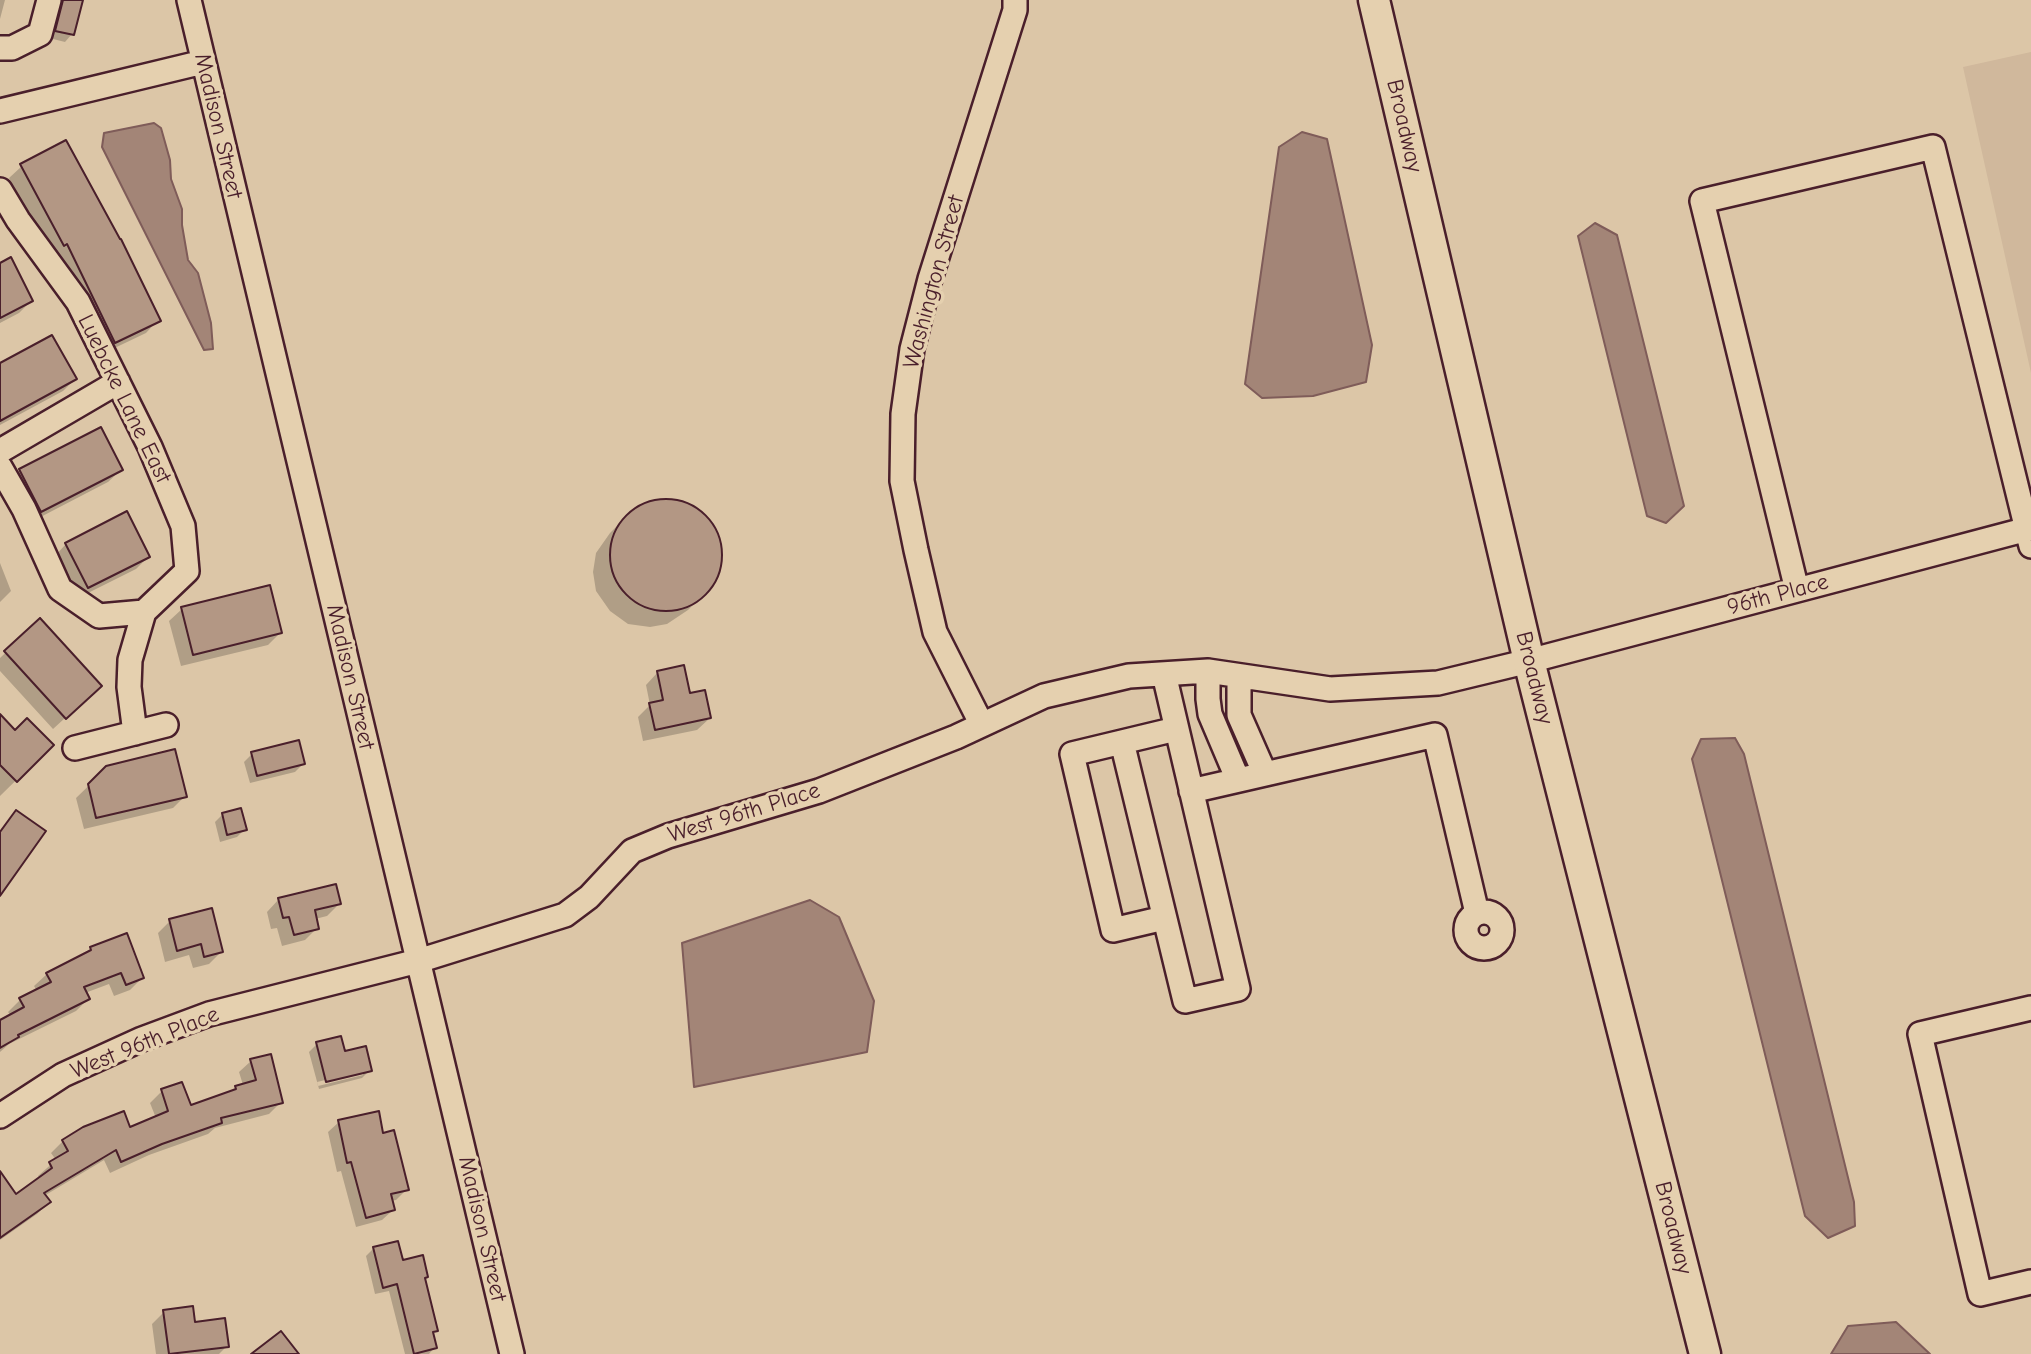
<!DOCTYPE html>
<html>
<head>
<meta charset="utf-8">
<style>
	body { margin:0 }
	canvas { display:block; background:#dcc6a7 }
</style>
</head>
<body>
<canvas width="2031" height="1354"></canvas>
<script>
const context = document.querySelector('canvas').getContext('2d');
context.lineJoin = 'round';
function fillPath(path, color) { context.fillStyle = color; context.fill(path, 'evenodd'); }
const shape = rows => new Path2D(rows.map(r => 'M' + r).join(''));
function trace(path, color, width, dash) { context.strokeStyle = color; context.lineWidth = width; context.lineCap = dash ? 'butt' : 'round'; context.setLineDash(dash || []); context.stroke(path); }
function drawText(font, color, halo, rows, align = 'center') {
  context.font = font + ' "Comic Neue",sans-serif'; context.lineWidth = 7; context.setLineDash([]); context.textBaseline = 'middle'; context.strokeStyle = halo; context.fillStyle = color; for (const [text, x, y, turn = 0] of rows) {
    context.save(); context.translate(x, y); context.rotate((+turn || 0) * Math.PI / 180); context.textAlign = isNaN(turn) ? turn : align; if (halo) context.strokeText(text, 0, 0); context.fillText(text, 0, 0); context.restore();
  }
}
const built = shape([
	[2031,52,2031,373,1963,67]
]);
const water = shape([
	[154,123,161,128,170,160,171,179,182,209,182,225,188,260,198,273,211,323,213,349,204,350,102,147,104,133,154,123],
	[1302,132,1327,139,1372,345,1366,382,1313,396,1262,398,1245,384,1279,147,1302,132],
	[1595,223,1617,235,1684,506,1666,523,1647,516,1578,236,1595,223],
	[1735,738,1744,754,1854,1202,1855,1226,1828,1238,1805,1216,1692,759,1701,739,1735,738],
	[810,900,839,917,874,1001,867,1052,694,1087,682,943,810,900],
	[1896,1322,1930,1354,1831,1354,1848,1326,1896,1322]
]);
const shadow = shape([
	[0,0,5,0,0,19],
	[59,0,81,0,72,34,65,42,49,38],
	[22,166,158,320,146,333,102,354,9,178],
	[0,265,31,301,19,313,0,323],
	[0,365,75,379,63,391,0,425],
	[20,470,121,470,108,482,29,523,8,482],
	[666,500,686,503,704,515,718,535,720,553,717,576,705,593,688,610,667,624,650,627,628,624,610,611,596,591,593,572,596,553,610,533,627,516,645,503],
	[66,544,148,557,136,569,76,599,54,557],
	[0,563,11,591,0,602],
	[182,609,280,633,268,645,181,666,169,621],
	[39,621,87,698,53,729,0,671,0,658],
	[658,672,689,695,710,718,697,730,643,741,638,717,650,705,646,685],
	[0,717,15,732,52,745,0,796],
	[252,754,303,764,295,772,250,783,244,762],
	[107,768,185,796,173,808,84,829,76,798],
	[223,814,245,829,237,837,220,842,215,822],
	[279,899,339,904,327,916,315,919,317,928,305,940,282,946,277,928,271,929,267,912],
	[170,921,221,952,209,964,193,968,189,955,165,962,158,933],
	[91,949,142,978,130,990,114,996,109,984,85,993,88,999,76,1011,9,1044,0,1052,0,1022,11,1016,8,1012,20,1000,37,991,34,986,47,974,85,955],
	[317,1044,370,1070,362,1078,319,1089,309,1052],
	[363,1071,363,1075,318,1086,317,1082],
	[251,1061,281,1102,269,1114,215,1128,208,1134,149,1155,110,1173,104,1160,44,1196,49,1202,37,1214,0,1240,0,1186,16,1196,40,1179,38,1176,56,1160,51,1153,63,1141,129,1129,156,1118,150,1103,162,1091,190,1108,230,1093,236,1087,243,1085,239,1072],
	[339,1122,382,1135,407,1189,396,1200,390,1201,393,1210,382,1220,356,1227,341,1171,337,1172,328,1132],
	[374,1248,401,1262,424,1279,436,1330,432,1334,435,1347,429,1354,405,1354,389,1291,375,1294,366,1256],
	[164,1312,227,1346,219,1354,156,1354,152,1324]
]);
const building = shape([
	[63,0,83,0,74,35,55,31,63,0],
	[66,140,120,239,121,239,161,321,115,343,67,244,64,246,20,164,66,140],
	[11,257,33,301,0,318,0,263,11,257],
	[52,335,77,379,0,421,0,363,52,335],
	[101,427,123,470,41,512,19,469,101,427],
	'610 555a56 56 0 1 1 112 0a56 56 0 1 1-112 0Z',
	[127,511,150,557,88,588,65,543,127,511],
	[270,585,282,633,193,655,181,607,270,585],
	[40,618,102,686,66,719,4,651,40,618],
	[684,665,690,693,705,690,711,718,655,730,649,703,663,700,657,671,684,665],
	[0,714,15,730,27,718,54,745,17,782,0,765,0,714],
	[299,740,305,764,257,776,251,752,299,740],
	[175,749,187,797,96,818,88,784,106,766,175,749],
	[241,808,247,830,227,835,222,813,241,808],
	[16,810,46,831,0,896,0,832,16,810],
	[336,884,341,904,315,910,319,929,294,935,289,917,283,918,278,898,336,884],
	[212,908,223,952,204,957,201,944,177,951,169,919,212,908],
	[127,933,144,978,126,985,121,973,84,987,90,999,18,1035,19,1037,0,1048,0,1020,24,1007,19,998,51,982,46,973,91,950,90,947,127,933],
	[341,1036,345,1051,366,1046,372,1071,326,1082,316,1042,341,1036],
	[271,1054,283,1103,221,1118,222,1123,162,1144,121,1162,116,1150,44,1193,51,1202,0,1238,0,1171,16,1194,52,1168,49,1162,68,1151,62,1140,83,1127,124,1111,130,1127,168,1111,161,1089,182,1082,191,1105,236,1089,235,1086,256,1080,250,1059,271,1054],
	[379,1111,383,1133,394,1130,409,1190,391,1194,395,1210,366,1218,351,1162,347,1163,338,1120,379,1111],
	[398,1241,403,1260,423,1255,428,1277,425,1278,438,1331,433,1332,437,1348,414,1354,397,1284,383,1288,373,1247,398,1241],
	[193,1306,195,1322,225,1318,229,1347,169,1354,163,1310,193,1306],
	[281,1331,299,1354,251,1354,281,1331]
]);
const minor = shape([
	[189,0,512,1354],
	[0,48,12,48,40,34,49,0],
	[0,111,203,62],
	[0,190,18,220,78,302,150,447,183,526,187,571,144,612,130,660,129,687,135,733],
	[0,451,118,382],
	[0,467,24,509,60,589,99,616,144,612],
	[1797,590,1702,201,1933,147,2031,546],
	[1208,671,1208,699,1210,714,1238,780],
	[1239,676,1239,715,1265,774],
	[982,725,935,632,916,550,902,481,903,414,912,349,930,279,1015,10,1015,0],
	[1122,742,1185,1001,1238,989,1164,674],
	[75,748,166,725],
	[1191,791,1435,735,1477,913],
	'1466 930a18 18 0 1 1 36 0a18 18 0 1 1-36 0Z',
	[1164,918,1113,930,1072,754,1176,729],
	[2031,1008,1920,1034,1980,1294,2031,1282],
	[0,1116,63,1075,142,1039,209,1014,418,961,565,915,589,897,632,851,668,836,819,791,956,737,1044,696,1129,676,1208,671,1330,689,1438,683,1529,661,2031,528]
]);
const major = shape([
	[1374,0,1529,661,1705,1354]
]);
const streetNames = [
	["Madison Street",218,126,77],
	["Broadway",1404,126,77],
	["Washington Street",934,282,-75],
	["Luebcke Lane East",124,399,64],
	["96th Place",1778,595,-15],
	["Madison Street",350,677,77],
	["Broadway",1534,678,76],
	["West 96th Place",744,813,-17],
	["West 96th Place",145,1043,-22],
	["Broadway",1673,1228,76],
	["Madison Street",482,1229,77]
];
fillPath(built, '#d0b89c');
fillPath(water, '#a38577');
trace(water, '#7f5c59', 2);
fillPath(shadow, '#0003');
fillPath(building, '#b39784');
trace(building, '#4a1f2b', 2);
trace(minor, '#4a1f2b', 28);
trace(major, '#4a1f2b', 35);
trace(minor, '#e5d0af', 23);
trace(major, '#e5d0af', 30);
drawText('23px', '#4a1f2b', '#e5d0af', streetNames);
</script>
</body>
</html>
